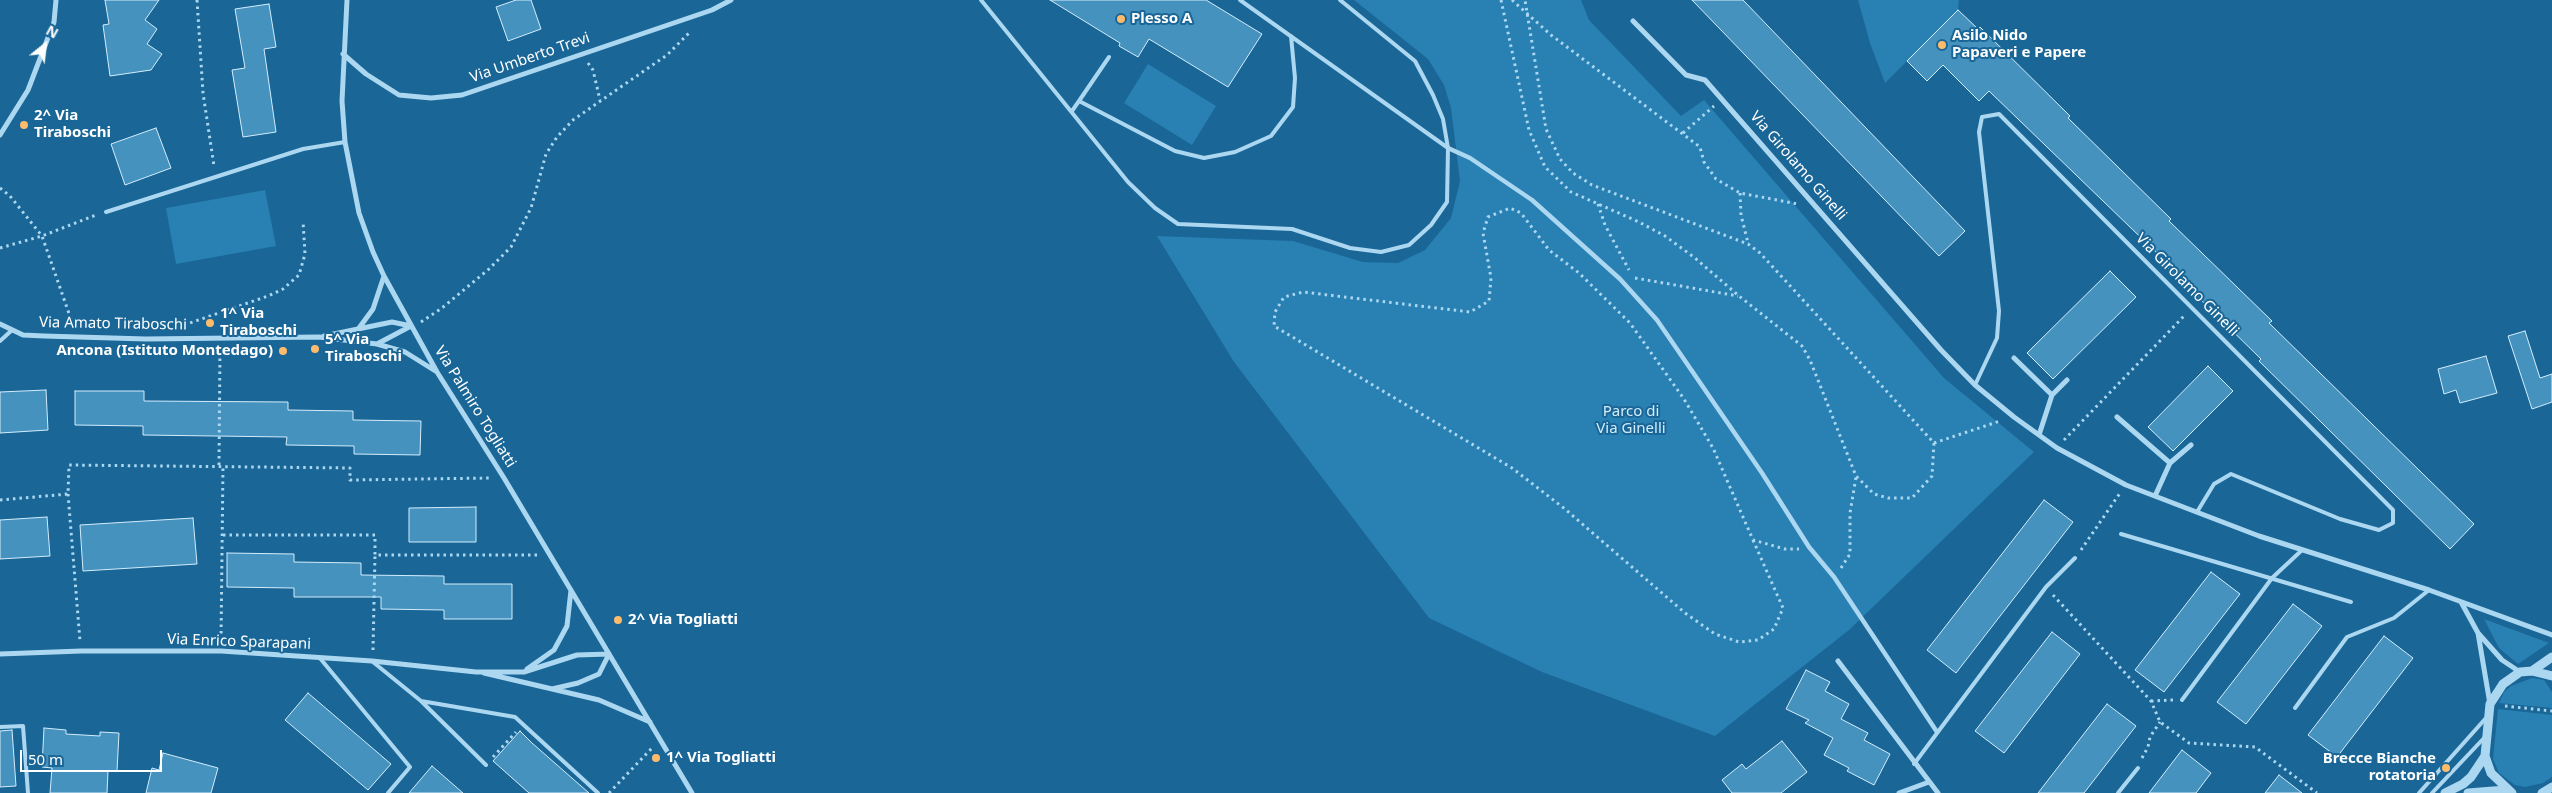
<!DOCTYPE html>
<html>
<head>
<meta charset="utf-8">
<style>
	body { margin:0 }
	#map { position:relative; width:2552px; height:793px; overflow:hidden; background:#196697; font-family:"Noto Sans",sans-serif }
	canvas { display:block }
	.north { position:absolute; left:20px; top:20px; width:50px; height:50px; -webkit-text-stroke:4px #196697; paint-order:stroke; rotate:29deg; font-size:14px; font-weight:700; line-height:20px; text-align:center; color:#fff }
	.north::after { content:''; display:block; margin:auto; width:18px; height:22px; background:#fff; clip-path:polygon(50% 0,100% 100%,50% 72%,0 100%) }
	.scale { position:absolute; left:20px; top:750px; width:142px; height:22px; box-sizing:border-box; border:2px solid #fff; border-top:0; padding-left:6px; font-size:15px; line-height:18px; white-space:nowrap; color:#fff; -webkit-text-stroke:4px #196697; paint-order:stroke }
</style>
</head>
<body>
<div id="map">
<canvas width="2552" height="793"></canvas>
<div class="north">N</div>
<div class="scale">50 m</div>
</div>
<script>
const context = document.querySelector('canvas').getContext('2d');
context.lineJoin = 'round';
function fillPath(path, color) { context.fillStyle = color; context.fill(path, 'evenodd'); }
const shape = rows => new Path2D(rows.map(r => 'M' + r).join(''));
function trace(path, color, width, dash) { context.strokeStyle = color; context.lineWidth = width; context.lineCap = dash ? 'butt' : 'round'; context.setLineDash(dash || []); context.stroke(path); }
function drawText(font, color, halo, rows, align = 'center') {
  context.font = font + ' "Noto Sans",sans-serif'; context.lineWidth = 4; context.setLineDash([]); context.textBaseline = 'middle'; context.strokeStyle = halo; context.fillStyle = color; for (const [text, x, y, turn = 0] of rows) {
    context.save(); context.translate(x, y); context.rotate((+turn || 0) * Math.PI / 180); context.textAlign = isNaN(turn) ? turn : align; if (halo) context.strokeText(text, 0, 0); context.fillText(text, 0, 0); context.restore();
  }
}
const green = shape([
	[1354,0,1581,0,1589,20,1681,116,1704,100,1944,378,2034,452,1849,630,1715,736,1542,672,1429,618,1234,362,1157,236,1293,241,1363,262,1398,263,1425,250,1451,218,1460,181,1451,108,1444,85,1428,59],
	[1858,0,1959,0,1958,10,1885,83,1870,43],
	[1148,64,1216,106,1192,145,1124,103],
	[265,190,276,246,176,264,166,208],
	[2484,619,2549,643,2518,664,2499,648],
	[2532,678,2544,680,2552,692,2552,708,2499,703,2504,692,2511,686],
	[2498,709,2552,715,2552,777,2543,783,2525,787,2515,785,2499,773,2493,759]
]);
const building = shape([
	[105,0,159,0,145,20,157,29,147,44,162,54,151,70,110,76,103,25,109,24,105,0],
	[516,0,531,0,541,29,508,41,496,7,516,0],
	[1050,0,1206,0,1262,34,1228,87,1149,39,1138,57,1119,46,1120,43,1050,0],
	[1692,0,1743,0,1965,231,1939,256,1692,0],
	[269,4,276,47,264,49,276,132,243,137,232,70,245,68,235,9,269,4],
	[1958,10,1978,29,1980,27,2070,116,2068,118,2171,219,2169,221,2272,321,2269,323,2474,524,2450,549,2259,361,2261,359,2158,258,2160,256,1989,91,1979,101,1943,65,1927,81,1907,61,1958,10],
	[156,128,171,168,125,185,111,144,156,128],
	[2110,271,2136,297,2053,379,2027,353,2110,271],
	[2525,331,2540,378,2552,374,2552,402,2532,409,2508,336,2525,331],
	[2486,356,2497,393,2460,403,2456,390,2444,394,2438,369,2486,356],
	[2208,366,2233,391,2173,451,2148,427,2208,366],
	[46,390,48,430,0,433,0,392,46,390],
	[75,391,144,391,144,401,288,402,288,410,353,411,353,420,421,421,420,455,354,454,354,446,286,445,287,437,143,435,143,426,75,425,75,391],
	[2044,500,2073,522,1956,673,1927,650,2044,500],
	[476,507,476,542,409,542,409,508,476,507],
	[47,517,50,556,0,559,0,520,47,517],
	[193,518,197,564,83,571,80,525,193,518],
	[227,553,294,554,294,562,361,563,361,575,444,576,444,584,512,584,512,619,444,619,444,610,381,609,381,597,294,597,294,588,227,587,227,553],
	[2211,572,2240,594,2164,692,2135,670,2211,572],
	[2293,604,2322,626,2246,724,2217,702,2293,604],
	[2052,632,2080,654,2004,753,1975,731,2052,632],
	[2384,636,2413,658,2337,757,2308,735,2384,636],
	[1806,670,1830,682,1825,691,1849,704,1841,719,1868,733,1864,740,1890,754,1874,785,1847,771,1849,768,1824,755,1833,738,1805,723,1809,720,1786,709,1806,670],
	[308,693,391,764,368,790,285,720,308,693],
	[2107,704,2136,726,2084,793,2038,793,2107,704],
	[44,728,66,730,66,734,100,736,100,732,119,733,117,771,108,771,107,793,50,793,52,768,42,767,44,728],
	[12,730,16,786,0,787,0,731,12,730],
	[520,731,532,743,589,793,529,793,493,761,520,731],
	[1782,741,1807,772,1781,793,1732,793,1722,780,1742,764,1746,769,1782,741],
	[2182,750,2211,773,2196,793,2149,793,2182,750],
	[163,753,218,768,211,793,146,793,152,768,159,770,163,753],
	[432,766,463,793,409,793,432,766],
	[2279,775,2302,793,2265,793,2279,775]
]);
const path = shape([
	[197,0,203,93,214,166],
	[1501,0,1529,130,1545,167,1571,192,1639,222,1665,236,1695,258,1739,296,1802,346,1810,360,1856,476,1874,494,1888,498,1912,498,1932,476,1934,443,1760,253,1748,244,1592,185,1573,173,1560,159,1546,129,1525,0],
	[1512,0,1551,35,1700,147,1704,162,1716,179,1740,193,1798,204],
	[588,63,593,70,600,100],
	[1683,133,1714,106],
	[0,188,10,196,42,236,73,325],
	[1740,193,1741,215,1748,243],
	[1598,204,1605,225,1629,270],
	[0,248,42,236,96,215],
	[1635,278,1738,296],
	[421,322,442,308,489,269,511,247,531,208,546,154,557,137,573,120,667,55,691,31],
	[184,325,268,296,283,289,299,275,305,254,303,221],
	[2064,440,2185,315],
	[1934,443,2000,421],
	[219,465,220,348],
	[68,494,80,641],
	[0,500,68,494,69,465,350,468,350,480,491,478],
	[223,535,375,535,375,555,537,555],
	[1753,540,1783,608,1774,629,1758,640,1739,642,1715,634,1685,613,1565,509,1512,468,1274,326,1275,312,1284,297,1303,292,1470,312,1489,301,1491,278,1483,233,1488,217,1510,208,1521,213,1549,250,1579,273,1630,323,1684,399,1713,448,1753,540,1785,549,1799,549],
	[2081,550,2120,493],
	[1841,568,1850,554,1850,513,1856,477],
	[2053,595,2151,701,2160,722,2189,743,2255,747,2317,793],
	[221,640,223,465],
	[373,650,375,555],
	[2151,701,2173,700],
	[2505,706,2552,711],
	[493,757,516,732],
	[2142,758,2148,747,2150,737,2160,722],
	[609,793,652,748]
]);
const service = shape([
	[981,0,1128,182,1155,208,1178,224,1292,229,1350,248,1381,252,1409,245,1431,225,1447,202,1448,148,1443,119,1433,95,1415,61,1340,0],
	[1240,0,1448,148],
	[1079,101,1109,57],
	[1072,111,1079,101,1175,151,1204,158,1235,152,1271,136,1293,107,1295,78,1291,36],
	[106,212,303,149,345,142],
	[0,341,11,331],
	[1975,385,1997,338,1999,311,1979,132,1982,117,1999,114,2393,510,2393,523,2379,530,2340,519,2231,474,2214,484,2197,512],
	[2121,534,2351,602],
	[319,657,410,767,388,793],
	[373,662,421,701,486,765],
	[2182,700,2272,578,2301,551],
	[421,701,515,717,598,793],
	[2295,708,2347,637,2394,618,2429,590],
	[0,727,23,726,28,793],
	[1914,764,2046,587,2075,558],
	[2118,793,2138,768],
	[2419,793,2486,718],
	[2432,793,2485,737]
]);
const pedestrian = shape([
	[1448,148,1470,158,1532,200,1620,279,1657,320,1762,473,1809,547,1834,577,1937,732]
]);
const minor = shape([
	[347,0,342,101,345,142,359,213,373,252,384,276,437,372,504,478,692,793],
	[1633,21,1686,75,1705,80,1941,350,1975,385,2014,417,2057,448,2126,485,2259,536,2429,590,2552,635],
	[343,54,366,74,399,95,431,98,462,95,712,10,731,0],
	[0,135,28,90,54,22,56,0],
	[0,324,23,335,44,336,146,339,319,337,377,344,405,352,437,372],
	[359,328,373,309,384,276],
	[324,336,392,322,411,326],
	[377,344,411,326],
	[2014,358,2052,395,2039,435],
	[2052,395,2067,380],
	[2117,417,2170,463,2155,496],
	[2170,463,2191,445],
	[2461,602,2478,633,2502,660,2520,672],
	[2478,633,2490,704],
	[0,654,81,651,221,651,372,661,476,672,524,672,577,655,609,654],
	[1838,661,1938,793],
	[527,669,554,650,567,626,571,590],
	[484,673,599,700,650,722],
	[552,689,578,683,599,674,609,654],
	[1899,793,1929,782]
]);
const tertiary = shape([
	[2532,671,2552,657],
	[2445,793,2463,784,2471,777,2485,756],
	[2468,793,2506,790],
	[2512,793,2491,773,2485,756,2490,704,2503,684,2520,672,2532,671,2552,676],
	[2542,793,2552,787]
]);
const markers = [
	[1121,19,5,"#ffbb6c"],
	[1942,45,5,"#ffbb6c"],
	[24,125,5,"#ffbb6c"],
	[210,323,5,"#ffbb6c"],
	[315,349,5,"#ffbb6c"],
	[283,351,5,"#ffbb6c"],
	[618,620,5,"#ffbb6c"],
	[656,758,5,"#ffbb6c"],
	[2446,768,5,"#ffbb6c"]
];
const poiNames = [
	["Plesso A",1131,19],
	["Asilo Nido",1952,36],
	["Papaveri e Papere",1952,53],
	["2^ Via",34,116],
	["Tiraboschi",34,133],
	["1^ Via",220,314],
	["Tiraboschi",220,331],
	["5^ Via",325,340],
	["Tiraboschi",325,357],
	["Ancona (Istituto Montedago)",273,351,"right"],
	["2^ Via Togliatti",628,620],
	["1^ Via Togliatti",666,758],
	["Brecce Bianche",2436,759,"right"],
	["rotatoria",2436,776,"right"]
];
const streetNames = [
	["Via Umberto Trevi",530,58,-19],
	["Via Girolamo Ginelli",1798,166,49],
	["Via Girolamo Ginelli",2187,285,45],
	["Via Amato Tiraboschi",113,324,1],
	["Via Palmiro Togliatti",475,407,58],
	["Via Enrico Sparapani",239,642,2]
];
const parkNames = [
	["Parco di",1631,412],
	["Via Ginelli",1631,429]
];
fillPath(green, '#2880b3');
fillPath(building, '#4692bf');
trace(building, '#d3edfc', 1);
trace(path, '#acd7f1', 3, [2.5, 4]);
trace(service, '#acd7f1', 4);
trace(pedestrian, '#acd7f1', 4.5);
trace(minor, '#acd7f1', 5);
trace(tertiary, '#acd7f1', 9);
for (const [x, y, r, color] of markers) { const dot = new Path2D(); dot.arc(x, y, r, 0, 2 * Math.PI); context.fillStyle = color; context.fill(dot); trace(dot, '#196697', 2); }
drawText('bold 15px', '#fff', '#196697', poiNames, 'left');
drawText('15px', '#fff', '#196697', streetNames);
drawText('15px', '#d3edfc', '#196697', parkNames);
</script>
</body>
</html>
